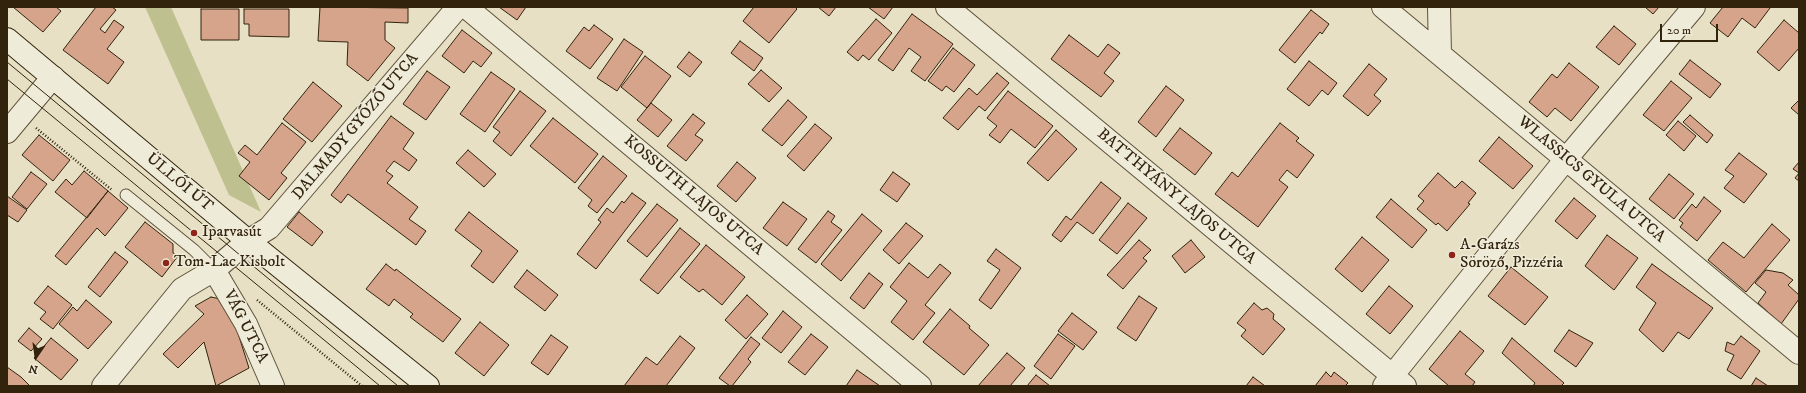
<!DOCTYPE html>
<html>
<head>
<meta charset="utf-8">
<style>
	body { margin:0 }
	#map { position:relative; width:1806px; height:393px; overflow:hidden; background:#e7e0c4; font-family:"IM FELL DW Pica",serif }
	canvas { display:block }
	.frame { position:absolute; inset:0; border:8px solid #32230d; pointer-events:none }
	.north { position:absolute; left:16px; top:337px; width:40px; height:40px; -webkit-text-stroke:3px #efebd9; paint-order:stroke; rotate:193deg; font-size:11px; font-weight:700; line-height:16px; text-align:center; color:#32230d }
	.north::after { content:''; display:block; margin:auto; width:14px; height:18px; background:#32230d; clip-path:polygon(50% 0,100% 100%,50% 72%,0 100%) }
	.scale { position:absolute; left:1660px; top:24px; width:58px; height:18px; box-sizing:border-box; border:2px solid #32230d; border-top:0; padding-left:5px; font-size:12px; line-height:14px; white-space:nowrap; color:#32230d; -webkit-text-stroke:3px #efebd9; paint-order:stroke }
</style>
</head>
<body>
<div id="map">
<canvas width="1806" height="393"></canvas>
<div class="frame"></div>
<div class="north">N</div>
<div class="scale">20 m</div>
</div>
<script>
const context = document.querySelector('canvas').getContext('2d');
context.lineJoin = 'round';
function fillPath(path, color) { context.fillStyle = color; context.fill(path, 'evenodd'); }
const shape = rows => new Path2D(rows.map(r => 'M' + r).join(''));
function trace(path, color, width, dash) { context.strokeStyle = color; context.lineWidth = width; context.lineCap = dash ? 'butt' : 'round'; context.setLineDash(dash || []); context.stroke(path); }
function drawText(font, color, halo, rows, align = 'center') {
  context.font = font + ' "IM FELL DW Pica",serif'; context.lineWidth = 3; context.setLineDash([]); context.textBaseline = 'middle'; context.strokeStyle = halo; context.fillStyle = color; for (const [text, x, y, turn = 0] of rows) {
    context.save(); context.translate(x, y); context.rotate((+turn || 0) * Math.PI / 180); context.textAlign = isNaN(turn) ? turn : align; if (halo) context.strokeText(text, 0, 0); context.fillText(text, 0, 0); context.restore();
  }
}
const green = shape([
	[145,7,171,7,261,212,229,195]
]);
const building = shape([
	[13,7,56,7,61,11,43,32,13,7],
	[96,7,112,7,116,10,100,29,105,33,114,20,124,27,107,49,124,62,108,84,63,50,96,7],
	[320,7,408,8,408,23,385,22,385,40,395,48,368,81,347,65,348,42,318,41,320,7],
	[499,7,526,7,517,20,499,7],
	[754,7,795,7,797,9,769,43,743,21,754,7],
	[818,7,836,7,829,16,818,7],
	[868,7,893,7,884,19,868,7],
	[1645,7,1659,7,1653,14,1645,7],
	[1723,7,1768,7,1770,8,1755,28,1742,18,1728,37,1710,23,1723,7],
	[201,9,239,9,239,40,201,40,201,9],
	[244,9,289,9,289,37,249,36,249,24,244,24,244,9],
	[1311,10,1329,24,1322,34,1320,32,1295,63,1279,50,1311,10],
	[912,14,953,44,925,81,911,71,921,57,909,48,893,71,878,60,912,14],
	[876,19,892,33,869,60,863,55,858,61,847,52,876,19],
	[1784,20,1799,33,1799,48,1779,71,1757,52,1784,20],
	[594,25,613,39,590,69,566,51,584,27,589,31,594,25],
	[1614,26,1636,44,1619,65,1596,47,1614,26],
	[462,30,492,53,481,67,473,61,464,73,442,56,462,30],
	[1069,35,1098,57,1108,44,1120,53,1104,73,1114,81,1101,97,1051,59,1069,35],
	[624,39,643,52,617,91,597,78,624,39],
	[740,41,763,58,754,71,731,53,740,41],
	[953,48,975,65,954,92,946,86,942,91,928,81,953,48],
	[689,52,702,62,690,77,677,67,689,52],
	[645,56,671,76,647,108,621,87,645,56],
	[1690,60,1721,84,1710,98,1679,74,1690,60],
	[1309,61,1337,83,1328,95,1322,90,1309,106,1287,89,1309,61],
	[1569,63,1599,87,1571,121,1555,108,1547,117,1529,102,1552,74,1557,78,1569,63],
	[1369,64,1387,79,1374,95,1381,101,1368,116,1343,96,1369,64],
	[761,70,782,88,769,102,748,84,761,70],
	[427,71,450,87,426,120,403,104,427,71],
	[491,72,515,89,485,132,460,114,491,72],
	[997,73,1009,83,985,111,979,106,958,130,943,118,969,88,977,95,997,73],
	[1671,81,1692,98,1664,131,1643,115,1671,81],
	[313,82,342,106,312,142,283,119,313,82],
	[1166,86,1184,100,1156,137,1138,122,1166,86],
	[520,91,546,111,511,156,493,141,500,132,493,127,520,91],
	[1008,91,1053,126,1035,148,1011,129,1000,143,989,135,997,126,987,118,1008,91],
	[788,100,807,117,782,146,762,130,788,100],
	[1799,100,1799,115,1791,108,1799,100],
	[651,103,672,120,658,137,637,120,651,103],
	[693,114,705,123,695,135,703,140,686,161,667,146,693,114],
	[1690,115,1713,135,1707,143,1683,122,1690,115],
	[391,116,414,133,403,149,417,160,409,171,394,161,386,171,393,176,387,183,418,207,409,219,426,231,416,245,348,194,341,203,331,195,391,116],
	[553,118,598,154,575,183,530,146,553,118],
	[1678,121,1696,136,1684,151,1666,135,1678,121],
	[282,123,306,142,281,173,287,178,269,200,239,176,250,162,238,153,245,145,257,155,282,123],
	[1280,123,1299,138,1296,141,1314,155,1297,178,1287,170,1279,180,1288,187,1258,227,1215,194,1232,172,1238,177,1280,123],
	[815,124,832,138,804,171,787,156,815,124],
	[1180,128,1212,153,1195,175,1163,150,1180,128],
	[1056,130,1077,149,1048,181,1027,163,1056,130],
	[39,135,70,160,53,181,22,155,39,135],
	[1499,137,1533,166,1513,189,1479,161,1499,137],
	[468,150,496,174,484,187,456,163,468,150],
	[1739,153,1767,174,1744,203,1724,188,1734,176,1725,170,1739,153],
	[603,156,627,176,597,213,588,206,592,200,578,188,603,156],
	[737,162,756,178,736,202,717,186,737,162],
	[1799,162,1799,181,1795,178,1799,173,1793,169,1799,162],
	[84,171,108,191,87,218,55,192,66,179,72,185,84,171],
	[31,172,47,184,27,209,12,197,31,172],
	[893,172,910,184,897,202,880,190,893,172],
	[1438,173,1455,188,1462,181,1476,193,1468,203,1470,204,1447,231,1438,223,1436,225,1417,209,1424,201,1418,196,1438,173],
	[1669,174,1694,194,1674,219,1649,199,1669,174],
	[1101,182,1121,198,1093,234,1077,222,1061,242,1052,235,1066,216,1071,220,1101,182],
	[108,191,128,208,105,236,97,228,66,265,55,256,108,191],
	[632,193,646,203,596,269,577,254,601,222,598,220,607,208,613,213,622,201,624,203,632,193],
	[7,196,27,210,18,222,7,215,7,196],
	[1704,197,1721,211,1697,241,1680,227,1683,223,1679,220,1692,204,1696,208,1704,197],
	[1574,198,1596,216,1577,239,1555,221,1574,198],
	[1391,199,1427,230,1412,248,1376,217,1391,199],
	[783,202,807,219,787,246,763,228,783,202],
	[1128,203,1147,218,1117,254,1099,240,1128,203],
	[657,204,678,220,647,257,627,241,657,204],
	[828,211,835,216,831,222,842,230,816,263,798,249,828,211],
	[299,212,323,232,312,246,287,227,299,212],
	[469,212,518,251,493,283,471,266,482,251,455,230,469,212],
	[862,214,882,231,841,281,821,264,862,214],
	[145,222,173,244,173,253,178,256,162,277,125,247,145,222],
	[906,223,923,236,899,264,883,250,906,223],
	[1772,224,1790,240,1746,292,1708,260,1723,242,1744,258,1772,224],
	[680,228,700,244,658,294,640,280,680,228],
	[1607,235,1638,258,1614,290,1585,266,1607,235],
	[1362,237,1389,260,1362,292,1335,269,1362,237],
	[1139,240,1151,250,1143,258,1147,261,1123,289,1107,275,1139,240],
	[1191,240,1205,257,1185,273,1172,256,1191,240],
	[706,245,745,277,722,305,703,289,699,292,680,277,706,245],
	[996,249,1021,268,991,309,979,300,1000,270,987,261,996,249],
	[115,252,128,262,100,297,88,287,115,252],
	[909,263,928,278,940,264,951,273,925,305,935,313,913,340,891,322,907,301,890,287,909,263],
	[386,264,395,271,396,269,461,319,443,342,410,317,413,314,394,299,389,306,366,289,386,264],
	[1652,264,1713,308,1689,339,1678,332,1663,352,1639,330,1656,303,1636,287,1652,264],
	[1511,267,1548,297,1525,325,1488,296,1511,267],
	[527,270,558,295,545,311,514,287,527,270],
	[1766,270,1783,273,1793,280,1788,285,1799,295,1799,299,1781,324,1758,303,1766,292,1755,283,1766,270],
	[869,273,883,284,864,309,850,298,869,273],
	[48,286,72,305,53,329,40,319,46,312,34,303,48,286],
	[1389,286,1413,306,1390,334,1366,314,1389,286],
	[747,295,768,314,746,339,725,320,747,295],
	[1139,296,1157,308,1136,341,1117,328,1139,296],
	[211,297,225,300,231,311,249,368,216,386,204,342,178,368,163,354,204,314,195,306,211,297],
	[86,300,112,322,88,349,59,324,73,307,77,311,86,300],
	[1254,303,1262,310,1267,308,1274,314,1273,319,1285,329,1263,355,1241,336,1246,330,1237,323,1254,303],
	[950,309,970,326,969,328,989,345,964,375,923,342,950,309],
	[783,311,802,327,781,353,762,338,783,311],
	[1072,313,1097,332,1083,350,1058,331,1072,313],
	[480,322,509,345,484,376,455,353,480,322],
	[29,328,42,339,31,351,18,341,29,328],
	[1569,330,1593,343,1576,367,1554,351,1569,330],
	[1460,331,1484,351,1465,374,1475,382,1472,386,1449,386,1429,369,1460,331],
	[811,334,828,347,805,375,788,362,811,334],
	[1058,334,1075,346,1051,379,1034,366,1058,334],
	[551,335,568,347,548,375,531,363,551,335],
	[680,336,695,348,666,386,624,386,646,357,657,365,680,336],
	[1741,336,1760,351,1741,379,1727,370,1734,355,1725,351,1727,342,1734,345,1741,336],
	[751,337,760,344,748,359,751,362,732,386,730,386,719,378,751,337],
	[51,338,78,360,61,380,34,358,51,338],
	[1512,338,1564,383,1561,386,1533,386,1535,383,1502,353,1512,338],
	[1007,353,1025,368,1010,386,978,386,1007,353],
	[7,367,21,377,30,386,7,386,7,367],
	[857,370,880,386,846,386,857,370],
	[1326,372,1331,377,1334,372,1348,383,1345,386,1315,386,1326,372],
	[1036,375,1050,386,1027,386,1036,375],
	[1253,377,1265,386,1246,386,1253,377],
	[1756,378,1768,386,1751,386,1756,378]
]);
const path = shape([
	[36,128,112,190],
	[257,300,362,386]
]);
const service = shape([
	[126,195,194,250,214,270]
]);
const minor = shape([
	[466,7,920,386],
	[947,7,1405,386],
	[1383,7,1799,353],
	[1439,7,1440,54],
	[7,132,53,77],
	[214,270,246,324,273,386],
	[103,386,182,289,214,270,248,241,269,228,458,7],
	[1384,386,1566,159,1694,7]
]);
const secondary = shape([
	[7,39,248,241,428,386]
]);
const tram = shape([
	[7,62,398,386],
	[7,79,380,386]
]);
const markers = [
	[194,233,4,"#8f2418"],
	[1452,255,4,"#8f2418"],
	[166,263,4,"#8f2418"]
];
const streetNames = [
	["DALMADY GYŐZŐ UTCA",356,127,-50],
	["WLASSICS GYULA UTCA",1591,180,40],
	["ÜLLŐI ÚT",179,183,40],
	["KOSSUTH LAJOS UTCA",693,196,40],
	["BATTHYÁNY LAJOS UTCA",1176,197,40],
	["VÁG UTCA",245,327,63]
];
const poiNames = [
	["Iparvasút",202,233],
	["A-Garázs",1460,246],
	["Söröző, Pizzéria",1460,264],
	["Tom-Lac Kisbolt",174,263]
];
fillPath(green, '#bec08f');
fillPath(building, '#d5a48b');
trace(building, '#32230d', 1);
trace(service, '#5f523b', 13);
trace(minor, '#5f523b', 24);
trace(secondary, '#32230d', 24);
trace(path, '#32230d', 2.5, [1, 2]);
trace(service, '#efebd9', 11);
trace(minor, '#efebd9', 22);
trace(secondary, '#efebd9', 22);
trace(tram, '#32230d', 1);
for (const [x, y, r, color] of markers) { const dot = new Path2D(); dot.arc(x, y, r, 0, 2 * Math.PI); context.fillStyle = color; context.fill(dot); trace(dot, '#efebd9', 1.5); }
drawText('16px', '#32230d', '#efebd9', streetNames);
drawText('16px', '#32230d', '#efebd9', poiNames, 'left');
</script>
</body>
</html>
